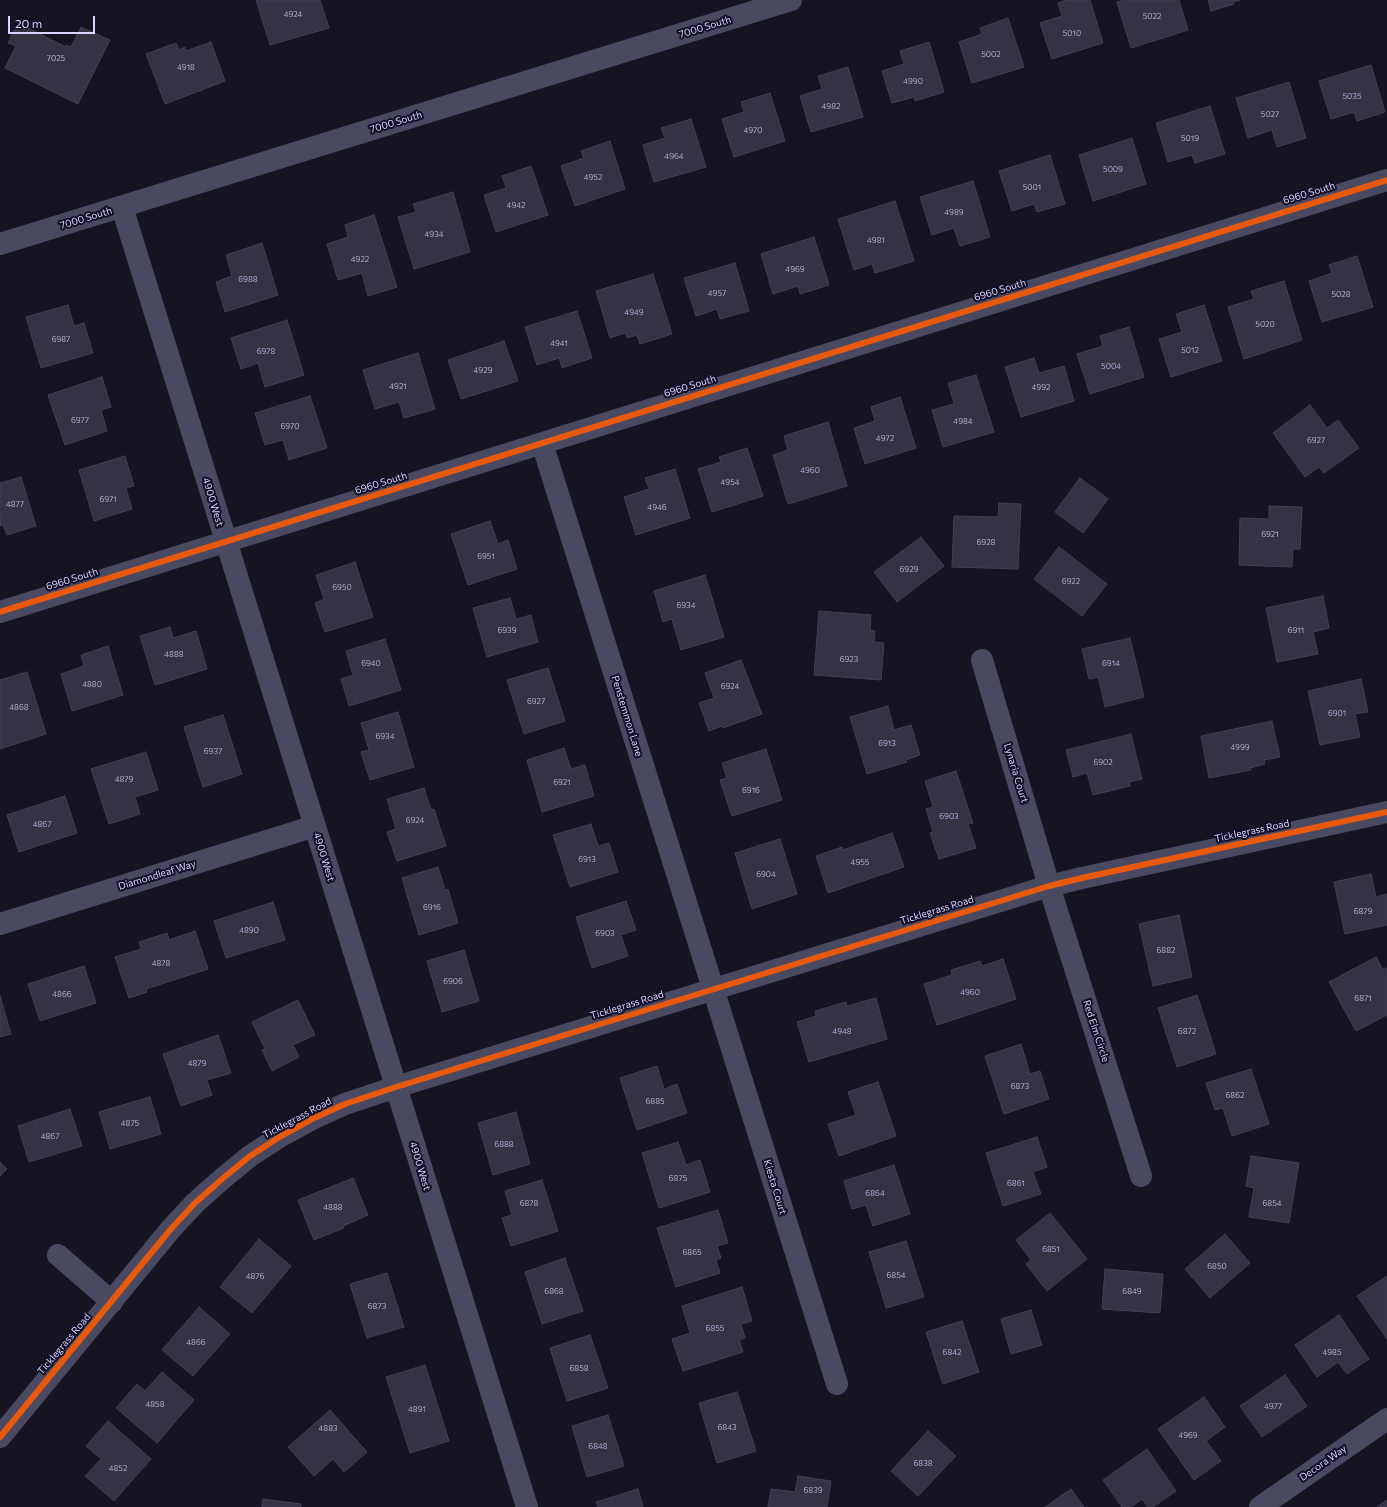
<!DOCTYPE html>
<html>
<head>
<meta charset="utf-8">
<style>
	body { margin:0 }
	#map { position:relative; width:1387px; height:1507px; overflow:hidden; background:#161421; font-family:Commissioner,sans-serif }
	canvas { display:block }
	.scale { position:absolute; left:8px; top:16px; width:87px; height:18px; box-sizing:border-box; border:2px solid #d9d4ff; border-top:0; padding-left:5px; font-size:12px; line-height:14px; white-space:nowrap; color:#d9d4ff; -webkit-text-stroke:3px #130f26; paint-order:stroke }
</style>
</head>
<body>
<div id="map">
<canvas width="1387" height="1507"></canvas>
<div class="scale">20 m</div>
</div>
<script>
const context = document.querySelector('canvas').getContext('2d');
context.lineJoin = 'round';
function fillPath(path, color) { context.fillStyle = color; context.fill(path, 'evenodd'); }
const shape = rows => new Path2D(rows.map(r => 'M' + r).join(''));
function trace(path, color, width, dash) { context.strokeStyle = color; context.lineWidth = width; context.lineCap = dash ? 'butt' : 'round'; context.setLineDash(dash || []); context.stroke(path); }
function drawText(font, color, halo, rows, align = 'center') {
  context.font = font + ' Commissioner,sans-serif'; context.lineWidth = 4; context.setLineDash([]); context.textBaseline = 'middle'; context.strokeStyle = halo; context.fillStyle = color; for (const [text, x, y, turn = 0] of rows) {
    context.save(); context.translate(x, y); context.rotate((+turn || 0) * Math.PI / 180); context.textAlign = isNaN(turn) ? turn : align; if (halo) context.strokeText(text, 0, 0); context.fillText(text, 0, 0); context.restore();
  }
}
const building = shape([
	[256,0,320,0,329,28,270,45,256,0],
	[1066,0,1090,0,1103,43,1052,59,1040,23,1062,16,1058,3,1066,0],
	[1125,0,1179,0,1188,30,1131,48,1117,2,1125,0],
	[1208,0,1240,0,1233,2,1234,4,1211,11,1208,0],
	[1008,18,1024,67,972,83,959,42,982,34,980,28,1008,18],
	[18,23,66,47,66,45,71,47,81,27,110,40,78,104,5,68,16,46,8,43,18,23],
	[211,42,225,81,165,104,146,54,176,43,179,50,185,47,186,51,211,42],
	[929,42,944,92,915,101,914,97,892,103,882,71,904,64,900,51,929,42],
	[1371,65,1385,112,1357,121,1354,112,1331,119,1319,81,1371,65],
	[848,67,863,117,811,132,800,96,822,89,818,76,848,67],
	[1289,82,1306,138,1277,147,1272,130,1248,138,1236,98,1289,82],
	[770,93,785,141,734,157,722,119,744,112,741,102,770,93],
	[1210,106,1225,154,1195,163,1192,155,1168,162,1156,123,1210,106],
	[691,119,706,167,654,182,643,145,665,138,661,128,691,119],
	[1132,138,1146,184,1093,201,1079,155,1132,138],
	[610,141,625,189,575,206,561,166,584,158,581,151,610,141],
	[1050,155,1065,204,1037,212,1034,204,1012,211,999,171,1050,155],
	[531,166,548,215,496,232,484,195,506,188,502,176,531,166],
	[973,181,990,237,960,246,954,228,932,235,920,197,973,181],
	[453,192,470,252,414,269,398,217,416,212,413,204,453,192],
	[895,201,914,261,875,273,872,264,854,270,838,219,895,201],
	[374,215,397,287,368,296,362,273,338,280,327,244,348,237,345,225,374,215],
	[814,237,829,285,800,294,798,286,773,294,761,254,814,237],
	[262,243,278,295,225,312,216,282,232,276,226,255,262,243],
	[1357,256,1373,307,1322,322,1309,281,1332,273,1329,265,1357,256],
	[735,263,749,311,720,319,717,309,696,316,684,278,735,263],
	[653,274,672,334,640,344,637,335,627,338,625,333,610,338,596,291,653,274],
	[1284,281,1302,340,1244,359,1228,307,1254,299,1251,291,1284,281],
	[68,305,74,326,84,323,93,353,41,368,26,317,68,305],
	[1204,305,1222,361,1171,377,1159,339,1182,332,1176,314,1204,305],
	[577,311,592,358,562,368,559,358,537,365,525,327,577,311],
	[287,320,304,375,265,387,258,363,241,369,231,338,287,320],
	[1129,327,1144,377,1090,394,1077,354,1103,346,1100,336,1129,327],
	[504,341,518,381,461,399,448,360,504,341],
	[418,353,435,409,404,418,399,402,375,409,363,370,418,353],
	[1034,358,1039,373,1064,366,1074,401,1021,417,1005,367,1034,358],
	[976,375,994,432,943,447,932,410,954,404,948,383,976,375],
	[102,377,111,407,101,410,107,431,65,445,48,395,102,377],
	[310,396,327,448,289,460,283,440,265,445,255,413,310,396],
	[900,397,916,448,865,464,854,428,875,421,871,407,900,397],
	[1310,405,1327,428,1338,420,1359,448,1324,473,1319,467,1305,477,1273,433,1310,405],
	[828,422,847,486,788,504,773,455,788,450,784,436,828,422],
	[747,448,763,496,712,512,698,469,721,462,719,457,747,448],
	[125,456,134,486,126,488,132,509,94,521,79,470,125,456],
	[675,469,690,518,636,535,624,497,649,489,645,478,675,469],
	[21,477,36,526,7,535,3,525,0,526,0,483,21,477],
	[1080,478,1108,499,1083,533,1055,512,1080,478],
	[999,503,1021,504,1018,569,952,567,954,516,998,517,999,503],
	[1269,506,1302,507,1300,549,1293,549,1292,567,1239,565,1240,518,1269,519,1269,506],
	[490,521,498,544,508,540,517,569,468,585,451,534,490,521],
	[921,537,944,566,897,602,874,572,921,537],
	[1059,547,1107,584,1082,616,1034,579,1059,547],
	[355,562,373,617,325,632,315,603,324,599,316,575,355,562],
	[705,575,724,637,681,650,672,619,663,622,654,591,705,575],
	[1323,596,1329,628,1313,632,1318,654,1277,662,1266,608,1323,596],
	[510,598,516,619,531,615,538,642,487,657,473,608,510,598],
	[819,611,871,615,870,631,875,631,874,642,884,643,881,680,814,675,819,611],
	[170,627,173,638,196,631,207,669,155,685,140,636,170,627],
	[1130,638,1144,697,1105,707,1098,677,1089,679,1082,649,1130,638],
	[385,639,401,690,349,706,341,679,353,675,346,651,385,639],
	[108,646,123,695,72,711,61,674,84,666,81,655,108,646],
	[741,660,762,714,723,728,722,726,709,731,699,703,714,698,705,673,741,660],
	[548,668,565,721,524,734,507,680,548,668],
	[27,672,46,734,0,749,0,680,27,672],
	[1361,679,1368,712,1355,714,1360,737,1320,745,1308,691,1361,679],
	[888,706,894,730,911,725,920,755,906,760,907,762,867,774,850,717,888,706],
	[398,712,414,767,370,780,361,752,369,750,361,723,398,712],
	[223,715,242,774,203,787,184,727,223,715],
	[1272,721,1280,757,1264,760,1265,764,1250,768,1251,770,1209,778,1201,736,1272,721],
	[1131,734,1142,779,1129,782,1130,786,1093,795,1087,773,1073,777,1066,750,1131,734],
	[564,748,571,769,585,765,594,796,542,812,527,760,564,748],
	[766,749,782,800,732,816,720,780,727,778,722,763,766,749],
	[146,752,158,790,135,797,140,814,109,824,91,769,146,752],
	[956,771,973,823,968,824,976,848,939,859,930,833,933,832,926,809,933,807,925,781,956,771],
	[424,788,431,810,434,809,446,846,397,861,387,832,396,829,387,799,424,788],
	[65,796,77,833,19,852,7,815,65,796],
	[591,824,598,846,609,843,618,872,570,887,553,835,591,824],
	[892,833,904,867,828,893,816,856,842,847,843,850,892,833],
	[780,839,797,894,752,909,735,853,780,839],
	[438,867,445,890,448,889,458,923,419,935,402,878,438,867],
	[1371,874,1376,897,1387,894,1387,925,1345,934,1334,882,1371,874],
	[626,901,636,930,621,935,628,956,592,968,576,917,626,901],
	[273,902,285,940,226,958,214,921,273,902],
	[1179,915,1192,977,1153,986,1139,924,1179,915],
	[195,931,208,969,146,989,147,992,129,998,115,957,141,949,139,942,167,933,169,940,195,931],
	[464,950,479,1001,442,1012,427,961,464,950],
	[1376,957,1383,970,1387,968,1387,1015,1356,1031,1329,982,1376,957],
	[1003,959,1016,999,937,1025,924,984,952,975,951,970,980,961,982,966,1003,959],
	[84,966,96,1003,40,1021,28,984,84,966],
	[1197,995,1216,1054,1177,1067,1158,1008,1197,995],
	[0,996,11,1034,0,1037,0,996],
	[876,998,887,1039,809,1062,797,1022,816,1016,815,1011,846,1002,847,1006,876,998],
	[298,1000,315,1035,293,1045,299,1057,272,1071,262,1050,265,1049,252,1022,298,1000],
	[218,1035,231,1073,207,1080,212,1095,181,1106,163,1054,218,1035],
	[1021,1044,1030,1074,1040,1071,1049,1099,1004,1114,985,1056,1021,1044],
	[657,1066,664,1089,677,1084,687,1113,637,1130,620,1078,657,1066],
	[1251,1069,1269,1124,1232,1136,1223,1108,1215,1110,1206,1083,1251,1069],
	[878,1082,896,1136,839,1156,828,1124,856,1115,848,1092,878,1082],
	[150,1097,161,1134,110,1149,99,1112,150,1097],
	[70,1109,82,1146,29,1162,18,1126,70,1109],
	[516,1112,530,1164,493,1175,478,1123,516,1112],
	[1037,1137,1047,1167,1033,1172,1041,1194,1003,1206,986,1153,1037,1137],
	[678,1142,686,1165,700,1160,710,1192,659,1208,642,1153,678,1142],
	[1251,1156,1299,1163,1289,1223,1249,1217,1254,1188,1246,1186,1251,1156],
	[0,1162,7,1169,0,1176,0,1162],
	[894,1165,910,1214,873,1226,866,1205,852,1209,844,1181,894,1165],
	[353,1178,368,1215,343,1226,344,1228,314,1240,298,1200,353,1178],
	[542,1180,558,1231,511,1246,502,1218,512,1215,505,1191,542,1180],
	[718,1210,728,1243,717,1246,721,1258,716,1260,720,1273,676,1287,657,1228,718,1210],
	[1050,1213,1087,1259,1047,1291,1026,1264,1031,1260,1016,1240,1050,1213],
	[1225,1234,1250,1263,1210,1298,1185,1269,1225,1234],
	[259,1239,291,1266,252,1313,220,1287,259,1239],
	[906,1241,924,1297,886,1308,869,1252,906,1241],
	[565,1258,583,1311,542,1324,525,1272,565,1258],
	[1105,1269,1163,1274,1160,1313,1102,1309,1105,1269],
	[387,1273,404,1327,367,1338,350,1284,387,1273],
	[1387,1276,1387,1339,1357,1296,1387,1276],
	[742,1287,752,1321,741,1324,745,1338,739,1340,743,1352,683,1371,672,1339,690,1333,682,1306,742,1287],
	[199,1307,230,1334,193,1376,162,1350,199,1307],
	[1031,1310,1042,1345,1011,1354,1001,1319,1031,1310],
	[1339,1315,1369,1359,1347,1374,1338,1362,1317,1377,1295,1345,1339,1315],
	[962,1321,979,1372,943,1384,926,1332,962,1321],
	[590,1335,608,1388,567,1401,550,1348,590,1335],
	[425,1365,449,1441,410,1453,386,1377,425,1365],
	[162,1372,194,1400,157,1443,116,1408,137,1384,145,1391,162,1372],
	[1285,1375,1307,1406,1262,1437,1240,1406,1285,1375],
	[737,1392,756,1451,717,1463,699,1403,737,1392],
	[1204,1397,1225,1427,1206,1441,1221,1461,1194,1480,1158,1429,1204,1397],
	[330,1410,367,1452,344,1472,333,1459,314,1476,288,1447,330,1410],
	[608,1415,624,1466,587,1477,572,1426,608,1415],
	[108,1421,151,1459,114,1501,85,1476,101,1459,86,1446,108,1421],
	[928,1431,956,1456,918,1496,891,1471,928,1431],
	[1147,1449,1176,1491,1153,1507,1148,1507,1142,1499,1131,1507,1122,1507,1103,1480,1147,1449],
	[798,1476,831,1481,827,1507,768,1507,771,1489,795,1492,798,1476],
	[638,1489,643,1507,598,1507,596,1502,638,1489],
	[1071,1489,1084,1507,1045,1507,1071,1489],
	[263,1499,301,1504,301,1507,262,1507,263,1499],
	[1387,1500,1387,1507,1377,1507,1387,1500]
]);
const minor = shape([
	[122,207,527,1507],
	[0,244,791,0],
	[542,443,837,1384],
	[0,612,1387,180],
	[982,660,1049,886,1141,1176],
	[0,924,315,826],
	[58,1255,112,1302],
	[0,1437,170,1230,195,1203,222,1179,250,1156,281,1136,312,1119,345,1104,396,1087,1049,886,1082,878,1387,812],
	[1260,1507,1387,1419]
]);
const cycleway = shape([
	[0,612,1387,180],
	[0,1437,170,1230,195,1203,222,1179,250,1156,281,1136,312,1119,345,1104,396,1087,1049,886,1082,878,1387,812]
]);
const numberNames = [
	["4924",293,14],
	["5022",1152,16],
	["5010",1072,33],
	["5002",991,54],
	["7025",56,58],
	["4918",186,67],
	["4990",913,81],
	["5035",1352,96],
	["4982",831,106],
	["5027",1270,114],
	["4970",753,130],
	["5019",1190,138],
	["4964",674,156],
	["5009",1113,169],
	["4952",593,177],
	["5001",1032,187],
	["4942",516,205],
	["4989",954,212],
	["4934",434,234],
	["4981",876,240],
	["4922",360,259],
	["4969",795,269],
	["6988",248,279],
	["4957",717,293],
	["5028",1341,294],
	["4949",634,312],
	["5020",1265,324],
	["6987",61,339],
	["4941",559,343],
	["5012",1190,350],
	["6978",266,351],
	["5004",1111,366],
	["4929",483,370],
	["4921",398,386],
	["4992",1041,387],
	["6977",80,420],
	["4984",963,421],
	["6970",290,426],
	["4972",885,438],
	["6927",1316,440],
	["4960",810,470],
	["4954",730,482],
	["6971",108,499],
	["4877",15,504],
	["4946",657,507],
	["6921",1270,534],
	["6928",986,542],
	["6951",486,556],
	["6929",909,569],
	["6922",1071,581],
	["6950",342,587],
	["6934",686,605],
	["6939",507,630],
	["6911",1296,630],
	["4888",174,654],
	["6923",849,659],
	["6940",371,663],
	["6914",1111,663],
	["4880",92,684],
	["6924",730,686],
	["6927",536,701],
	["4868",19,707],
	["6901",1337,713],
	["6934",385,736],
	["6913",887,743],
	["4999",1240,747],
	["6937",213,751],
	["6902",1103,762],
	["4879",124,779],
	["6921",562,782],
	["6916",751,790],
	["6903",949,816],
	["6924",415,820],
	["4867",42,824],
	["6913",587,859],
	["4955",860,862],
	["6904",766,874],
	["6916",432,907],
	["6879",1363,911],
	["4890",249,930],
	["6903",605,933],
	["6882",1166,950],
	["4878",161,963],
	["6906",453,981],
	["4960",970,992],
	["4866",62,994],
	["6871",1363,998],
	["4948",842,1031],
	["6872",1187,1031],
	["4879",197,1063],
	["6873",1020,1086],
	["6862",1235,1095],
	["6885",655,1101],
	["4875",130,1123],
	["4867",50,1136],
	["6888",504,1144],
	["6875",678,1178],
	["6861",1016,1183],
	["6864",875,1193],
	["6878",529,1203],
	["6854",1272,1203],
	["4888",333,1207],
	["6851",1051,1249],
	["6865",692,1252],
	["6850",1217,1266],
	["6854",896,1275],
	["4876",255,1276],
	["6868",554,1291],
	["6849",1132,1291],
	["6873",377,1306],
	["6855",715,1328],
	["4866",196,1342],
	["6842",952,1352],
	["4985",1332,1352],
	["6858",579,1368],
	["4858",155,1404],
	["4977",1273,1406],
	["4891",417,1409],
	["6843",727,1427],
	["4883",328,1428],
	["4969",1188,1435],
	["6848",598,1446],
	["6838",923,1463],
	["4852",118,1468],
	["6839",813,1490]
];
const streetNames = [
	["7000 South",705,27,-17],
	["7000 South",396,122,-17],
	["6960 South",1309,193,-17],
	["7000 South",86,218,-17],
	["6960 South",1000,290,-17],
	["6960 South",690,386,-17],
	["6960 South",381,483,-17],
	["4900 West",213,502,73],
	["6960 South",72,579,-17],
	["Penstemmon Lane",627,716,73],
	["Lynaria Court",1016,773,73],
	["Ticklegrass Road",1252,831,-12],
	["4900 West",324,857,73],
	["Diamondleaf Way",157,875,-17],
	["Ticklegrass Road",937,910,-17],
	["Ticklegrass Road",627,1005,-17],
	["Red Elm Circle",1096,1031,72],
	["Ticklegrass Road",297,1118,-28],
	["4900 West",420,1166,73],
	["Kiesta Court",775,1187,73],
	["Ticklegrass Road",64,1344,-50],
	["Decora Way",1323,1463,-35]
];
fillPath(building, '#343243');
trace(building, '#433f54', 1);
trace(minor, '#4a4962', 22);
trace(cycleway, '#e8590c', 6);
drawText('8px', '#b0acd0', null, numberNames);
drawText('10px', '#d9d4ff', '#130f26', streetNames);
</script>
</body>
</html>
